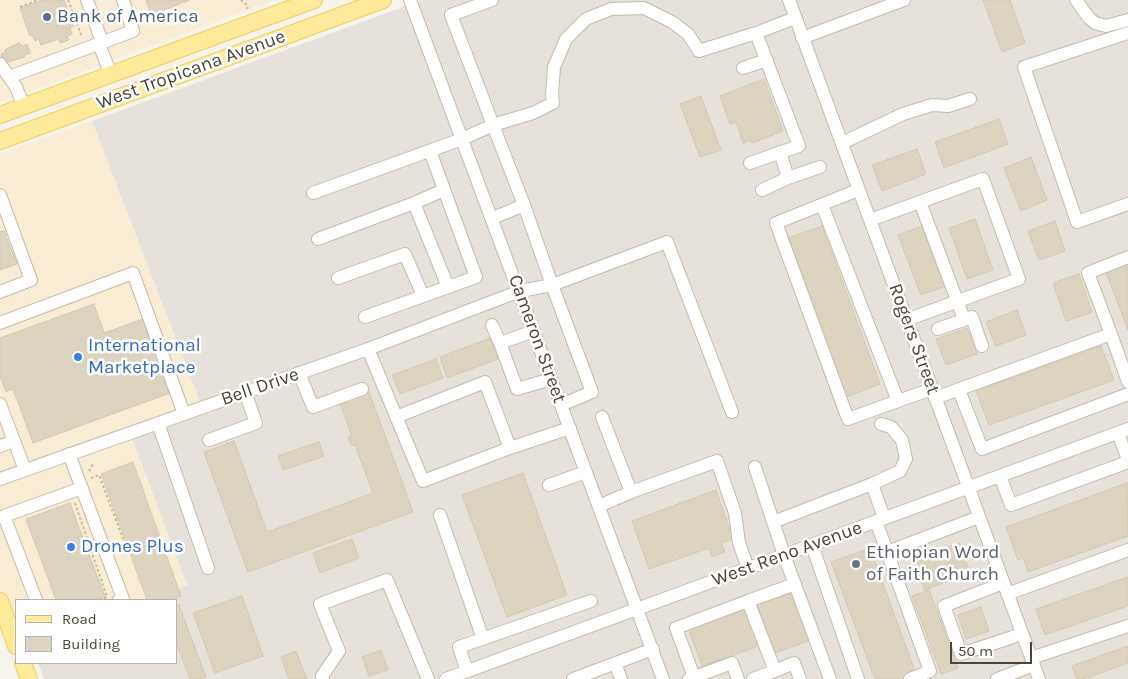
<!DOCTYPE html>
<html>
<head>
<meta charset="utf-8">
<style>
	body { margin:0 }
	#map { position:relative; width:1128px; height:679px; overflow:hidden; background:#f6f3ea; font-family:Karla,sans-serif }
	canvas { display:block }
	.legend { position:absolute; left:15px; top:599px; width:162px; height:65px; box-sizing:border-box; background:#fff; border:1px solid #b7b5af; margin:0; padding:6px 9px; list-style:none; font-size:15px; color:#4c4537 }
	.legend li { display:flex; align-items:center; gap:10px; height:25px }
	.legend b { width:25px; border:1px solid #b7b5af }
	.scale { position:absolute; left:950px; top:642px; width:82px; height:22px; box-sizing:border-box; border:2px solid #4c4537; border-top:0; padding-left:6px; font-size:15px; line-height:18px; white-space:nowrap; color:#4c4537; -webkit-text-stroke:4px #fff; paint-order:stroke }
</style>
</head>
<body>
<div id="map">
<canvas width="1128" height="679"></canvas>
<ul class="legend">
<li><b style="height:6px;background:#ffe99a"></b>Road</li>
<li><b style="height:14px;background:#dcd3c1"></b>Building</li>
</ul>
<div class="scale">50 m</div>
</div>
<script>
const context = document.querySelector('canvas').getContext('2d');
context.lineJoin = 'round';
function fillPath(path, color) { context.fillStyle = color; context.fill(path, 'evenodd'); }
const shape = rows => new Path2D(rows.map(r => 'M' + r).join(''));
function trace(path, color, width, dash) { context.strokeStyle = color; context.lineWidth = width; context.lineCap = dash ? 'butt' : 'round'; context.setLineDash(dash || []); context.stroke(path); }
function drawText(font, color, halo, rows, align = 'center') {
  context.font = font + ' Karla,sans-serif'; context.lineWidth = 5; context.setLineDash([]); context.textBaseline = 'middle'; context.strokeStyle = halo; context.fillStyle = color; for (const [text, x, y, turn = 0] of rows) {
    context.save(); context.translate(x, y); context.rotate((+turn || 0) * Math.PI / 180); context.textAlign = isNaN(turn) ? turn : align; if (halo) context.strokeText(text, 0, 0); context.fillText(text, 0, 0); context.restore();
  }
}
const commercial = shape([
	[0,0,275,0,0,102],
	[92,121,202,407,130,433,187,585,145,600,16,600,16,648,8,651,0,629,0,154]
]);
const industrial = shape([
	[422,0,1128,0,1128,679,44,679,38,663,176,663,176,600,150,600,187,585,130,433,202,407,92,121]
]);
const building = shape([
	[42,0,64,0,74,26,70,28,72,34,67,36,69,40,60,43,59,39,41,45,39,39,35,41,32,35,30,36,20,8,42,0],
	[146,0,190,0,151,15,146,0],
	[983,0,1010,0,1025,43,1002,52,983,0],
	[19,43,23,46,27,44,30,53,24,55,25,57,4,63,1,54,4,53,6,49,19,43],
	[764,79,783,131,752,143,751,140,743,143,736,122,730,124,720,96,764,79],
	[701,96,721,150,700,157,680,104,701,96],
	[999,119,1008,144,944,168,935,142,999,119],
	[917,149,926,174,882,191,872,165,917,149],
	[1031,157,1047,200,1021,211,1004,168,1031,157],
	[975,219,993,270,967,279,949,228,975,219],
	[1055,221,1065,251,1039,260,1028,231,1055,221],
	[925,225,948,285,921,295,898,235,925,225],
	[822,226,880,384,846,397,788,238,822,226],
	[4,231,17,264,0,270,0,232,4,231],
	[1128,258,1128,330,1104,267,1128,258],
	[1079,274,1092,312,1066,321,1053,283,1079,274],
	[94,304,104,333,143,319,170,393,33,443,13,389,6,392,0,376,0,338,94,304],
	[1017,310,1026,335,996,346,986,322,1017,310],
	[967,328,977,354,946,365,936,339,967,328],
	[490,338,498,359,447,378,440,357,490,338],
	[1101,346,1114,380,989,425,976,391,1101,346],
	[436,359,443,378,400,394,392,375,436,359],
	[369,392,413,512,248,572,204,452,234,441,267,532,373,493,355,445,352,446,348,437,352,436,340,403,369,392],
	[319,442,324,456,283,470,278,456,319,442],
	[133,462,181,596,170,600,147,600,101,474,133,462],
	[523,473,567,595,507,617,462,495,523,473],
	[1127,483,1128,536,1028,572,1023,558,1018,560,1006,527,1127,483],
	[716,490,733,539,721,543,725,552,712,557,709,548,649,569,632,521,716,490],
	[70,503,105,597,97,600,56,600,26,519,70,503],
	[352,539,359,558,320,573,313,553,352,539],
	[959,543,970,573,925,590,914,560,959,543],
	[870,548,916,674,903,679,875,679,831,562,870,548],
	[1128,577,1128,606,1045,635,1036,609,1128,577],
	[929,590,958,668,941,674,912,596,929,590],
	[794,592,811,640,775,653,757,605,794,592],
	[242,596,263,656,215,673,193,613,242,596],
	[179,605,206,677,200,679,190,679,176,642,176,606,179,605],
	[981,607,989,631,966,639,958,615,981,607],
	[746,608,759,646,702,666,688,628,746,608],
	[1128,646,1128,663,1084,679,1077,679,1072,666,1128,646],
	[381,650,388,670,369,676,362,657,381,650],
	[296,651,307,679,289,679,281,657,296,651]
]);
const path = shape([
	[68,0,82,37],
	[241,0,248,6,247,9],
	[20,7,38,0],
	[89,471,93,464],
	[91,478,99,475,125,544,115,548],
	[75,503,107,597,99,600]
]);
const minor = shape([
	[87,0,102,42],
	[410,0,663,679],
	[492,0,451,15,493,125,533,113,553,103,552,94,554,67,566,39,586,19,611,9,644,8,672,22,688,34,699,51,756,33],
	[789,0,1039,679],
	[1076,0,1089,18,1095,23,1106,26,1128,20],
	[1128,33,1024,67,1077,222,1128,204],
	[802,38,904,0],
	[99,44,111,75],
	[0,64,16,87,24,107],
	[743,68,767,60],
	[9,77,133,31,123,0],
	[842,143,903,114,932,105,948,106,970,99],
	[780,152,788,178,820,167],
	[750,163,799,146,756,33,795,18],
	[762,190,788,178],
	[313,193,462,139,493,125,524,205,493,218],
	[0,195,31,280,0,292],
	[920,202,964,319],
	[414,203,444,190],
	[822,205,898,401,848,419,776,223,858,190],
	[870,220,983,179,1019,279,906,320],
	[318,239,414,203,448,287],
	[338,278,405,254,423,296],
	[365,317,476,277,430,151],
	[0,323,133,273,184,414],
	[492,325,500,343],
	[938,329,972,317,982,346],
	[534,331,500,343,517,389,551,379],
	[1111,334,1128,382],
	[368,349,423,481,510,448,570,428],
	[299,373,313,407,362,389],
	[959,390,982,449,1128,394],
	[935,398,1111,334,1088,273,1128,257],
	[898,401,932,389],
	[0,404,25,470],
	[561,405,592,392,552,285,667,242,732,412],
	[396,417,485,382,510,448],
	[158,423,208,568],
	[1118,433,1128,460],
	[209,440,256,423,245,392],
	[0,446,14,441],
	[69,454,123,599,119,600],
	[755,467,784,555,830,679],
	[1000,476,1011,505,1128,462],
	[0,479,368,349,520,291,552,285,524,205],
	[872,484,900,471,906,459,902,440,891,427,881,424],
	[549,485,586,472],
	[631,492,717,461,735,513,739,543,748,568],
	[599,506,631,492,602,417],
	[440,515,483,639],
	[876,521,930,671,910,679],
	[773,522,872,484,884,518],
	[812,545,858,679],
	[887,552,979,517],
	[1003,583,944,606,961,654,1022,634],
	[1007,594,1128,550],
	[36,600,4,516,82,488],
	[1031,658,1128,626],
	[615,663,621,679],
	[467,671,459,647,591,601],
	[775,671,794,663,800,679],
	[694,677,676,628,748,601],
	[323,679,322,676,339,651,320,604,387,580,428,679],
	[446,679,1128,429],
	[573,679,653,649],
	[689,679,732,663,738,679],
	[753,679,775,671,748,601,795,584],
	[997,679,1034,665]
]);
const major = shape([
	[0,115,314,0],
	[0,141,383,0],
	[0,601,16,646],
	[23,663,29,679]
]);
const markers = [
	[47,17,5,"#5c6f8a"],
	[78,357,5,"#3f7fe0"],
	[71,547,5,"#3f7fe0"],
	[856,564,5,"#6b7280"]
];
const serviceNames = [
	["Bank of America",57,17]
];
const streetNames = [
	["West Tropicana Avenue",191,70,-20],
	["Cameron Street",537,339,70],
	["Rogers Street",914,339,70],
	["Bell Drive",260,387,-19],
	["West Reno Avenue",787,554,-20]
];
const shopNames = [
	["International",88,346],
	["Marketplace",88,368],
	["Drones Plus",81,547]
];
const worshipNames = [
	["Ethiopian Word",866,553],
	["of Faith Church",866,575]
];
fillPath(commercial, '#f9ecd4');
fillPath(industrial, '#e6e2db');
fillPath(building, '#dcd3c1');
trace(building, '#d5c9b0', 1);
trace(minor, '#c3bcab', 14);
trace(major, '#f0ce5e', 18);
trace(path, '#c7ba9b', 2, [2.5, 2.5]);
trace(minor, '#fff', 12);
trace(major, '#ffe99a', 16);
for (const [x, y, r, color] of markers) { const dot = new Path2D(); dot.arc(x, y, r, 0, 2 * Math.PI); context.fillStyle = color; context.fill(dot); trace(dot, '#fff', 2); }
drawText('19px', '#4e5e75', '#fff', serviceNames, 'left');
drawText('19px', '#4c4537', '#fff', streetNames);
drawText('19px', '#366cbe', '#fff', shopNames, 'left');
drawText('19px', '#5b616d', '#fff', worshipNames, 'left');
</script>
</body>
</html>
